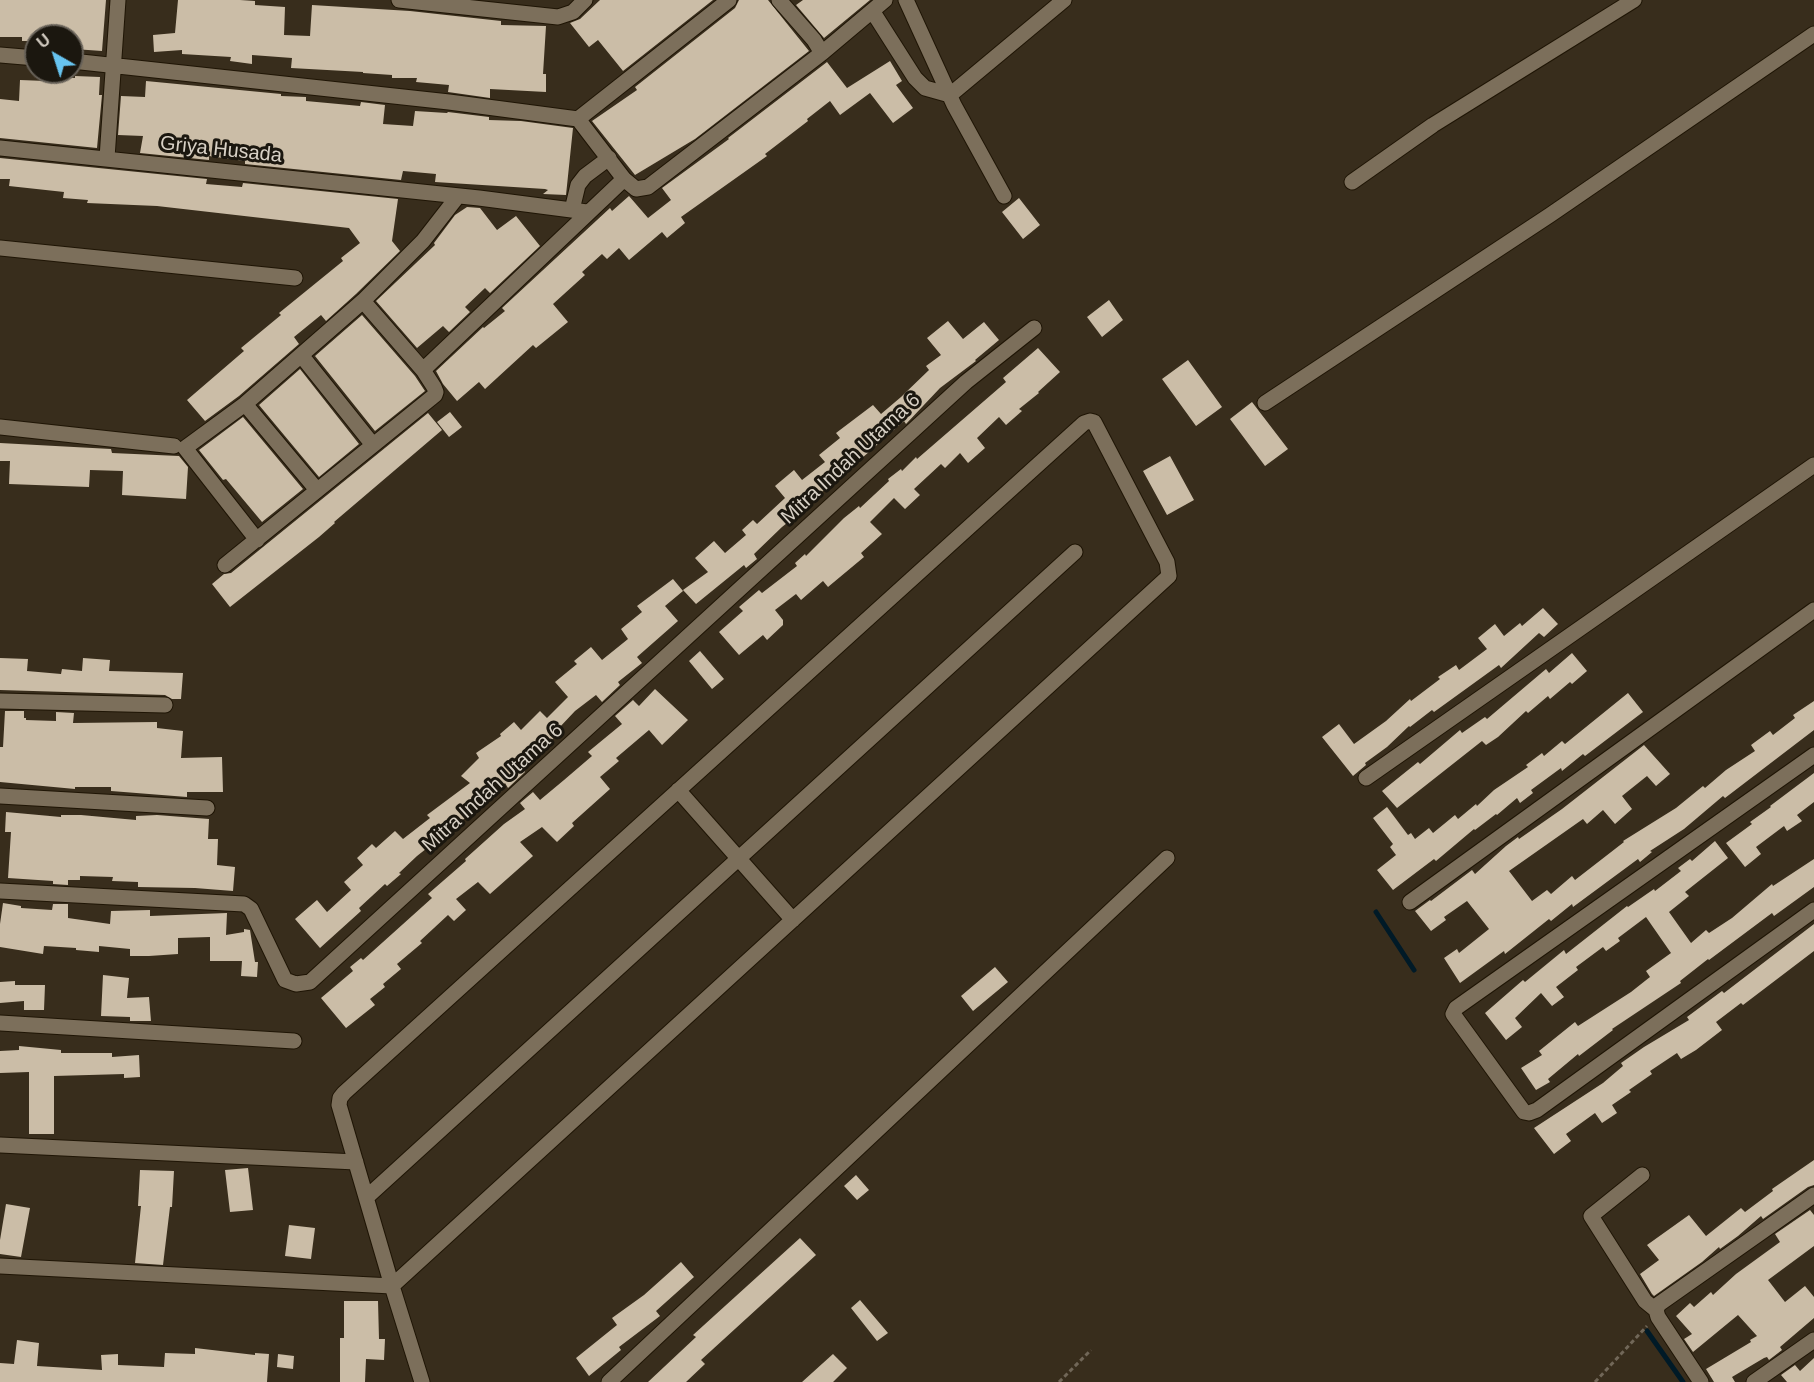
<!DOCTYPE html>
<html>
<head>
<meta charset="utf-8">
<style>
	body { margin:0 }
	#map { position:relative; width:1814px; height:1382px; overflow:hidden; background:#382d1c; font-family:Helvetica,sans-serif }
	canvas { display:block }
	.north { position:absolute; left:24px; top:24px; width:60px; height:60px; box-sizing:border-box; background:#1b170f; border:2px solid #676158; border-radius:50%; rotate:321deg; font-size:16px; font-weight:700; line-height:24px; text-align:center; color:#d8d1c6 }
	.north::after { content:''; display:block; margin:auto; width:21px; height:27px; background:#67c4f0; clip-path:polygon(50% 0,100% 100%,50% 72%,0 100%) }
</style>
</head>
<body>
<div id="map">
<canvas width="1814" height="1382"></canvas>
<div class="north">U</div>
</div>
<script>
const context = document.querySelector('canvas').getContext('2d');
context.lineJoin = 'round';
const shape = rows => new Path2D(rows.map(r => 'M' + r).join(''));
function trace(path, color, width, dash) { context.strokeStyle = color; context.lineWidth = width; context.lineCap = dash ? 'butt' : 'round'; context.setLineDash(dash || []); context.stroke(path); }
function fillPath(path, color) { context.fillStyle = color; context.fill(path, 'evenodd'); }
function drawText(font, color, halo, rows, align = 'center') {
  context.font = font + ' Helvetica,sans-serif'; context.lineWidth = 6; context.setLineDash([]); context.textBaseline = 'middle'; context.strokeStyle = halo; context.fillStyle = color; for (const [text, x, y, turn = 0] of rows) {
    context.save(); context.translate(x, y); context.rotate((+turn || 0) * Math.PI / 180); context.textAlign = isNaN(turn) ? turn : align; if (halo) context.strokeText(text, 0, 0); context.fillText(text, 0, 0); context.restore();
  }
}
const stream = shape([
	[1376,912,1414,970],
	[1647,1331,1683,1382]
]);
const building = shape([
	[0,0,106,0,102,51,74,49,75,42,72,41,72,36,36,36,36,41,22,41,22,37,0,37],
	[178,0,240,0,255,1,255,5,285,7,284,35,310,36,312,5,410,11,501,21,501,25,546,26,543,74,546,74,546,92,490,89,490,98,448,92,449,85,416,82,417,78,392,78,392,75,363,73,363,72,291,68,292,58,252,55,252,64,230,61,231,57,182,54,182,50,154,52,153,35,175,33],
	[600,0,713,0,623,71,598,40,589,47,570,23,580,19],
	[739,0,768,0,809,51,695,139,635,175,592,121,637,90,635,87,735,8],
	[803,0,870,0,824,38,796,5],
	[890,61,902,81,896,85,913,108,893,123,870,93,840,115,830,101,807,119,808,121,765,154,767,156,681,217,685,223,667,238,662,232,629,260,619,248,607,259,602,254,582,272,585,275,553,304,568,322,536,348,533,345,485,389,479,382,457,401,443,384,436,371,483,327,484,328,505,311,502,308,610,208,612,211,629,196,648,218,671,200,662,188,729,139,728,138,827,62,847,88],
	[47,76,75,78,75,76,100,77,99,95,102,95,97,148,0,138,0,99,19,101,20,80,46,81],
	[146,81,281,94,281,96,306,97,306,101,360,106,361,102,385,105,383,124,413,126,415,111,447,113,448,112,489,117,489,120,521,121,573,128,566,195,543,194,548,190,545,189,435,182,436,174,403,171,401,180,245,164,245,161,209,156,209,160,140,153,143,136,118,135,121,96,145,97],
	[0,158,207,179,206,184,242,187,243,183,398,199,392,241,400,251,356,294,326,321,321,315,294,337,299,344,239,396,205,421,187,400,244,351,241,348,281,315,279,313,343,261,341,258,360,243,349,228,157,206,87,203,88,200,63,198,64,192,9,186,10,179,0,179],
	[1019,198,1040,225,1023,239,1002,212],
	[467,207,480,208,497,230,516,216,540,246,490,293,485,288,465,307,470,312,449,332,443,326,417,348,376,301,435,245,434,243,455,215],
	[1109,300,1123,320,1102,337,1087,317],
	[362,315,415,376,425,391,375,431,315,356],
	[948,321,963,339,984,322,999,340,975,360,976,361,940,388,906,424,904,421,853,466,854,467,810,501,812,503,782,527,754,554,757,559,746,568,744,565,696,604,683,590,708,572,695,558,714,541,725,553,746,535,742,530,753,520,757,524,785,498,775,486,794,470,802,480,825,462,819,455,840,438,836,433,873,405,881,414,901,397,929,370,926,366,941,355,927,338],
	[1038,348,1060,372,1038,392,1039,393,1019,409,1022,411,1006,425,999,417,977,438,985,448,968,463,960,453,945,468,941,464,914,489,920,495,905,509,894,498,870,522,882,534,861,553,864,557,828,587,823,581,801,600,796,594,775,610,783,620,783,625,767,640,763,635,739,655,719,632,743,611,739,607,759,590,762,593,797,566,795,563,805,554,806,556,844,518,859,506,860,508,889,481,888,479,901,469,902,471,916,457,917,459,1006,382,1003,378],
	[1188,360,1222,407,1196,426,1162,379],
	[300,369,359,444,319,477,259,405],
	[1252,402,1288,449,1265,466,1230,419],
	[450,412,462,427,449,437,437,422],
	[428,413,442,430,334,522,335,523,319,537,230,607,212,584,224,574,231,573,263,547],
	[243,417,303,489,262,522,226,479,223,480,199,450],
	[0,443,111,449,112,453,179,456,188,467,186,499,122,495,123,471,90,470,89,487,9,484,10,461,0,461],
	[1170,456,1194,500,1167,515,1143,471],
	[673,579,683,591,665,606,678,621,637,657,642,663,618,682,620,685,602,702,596,695,575,711,558,729,560,731,548,744,546,741,520,766,525,772,508,788,505,783,483,804,417,856,399,873,401,874,387,886,385,884,359,908,361,911,320,948,295,919,317,900,327,912,351,890,344,882,363,865,357,858,372,844,376,848,395,831,403,839,430,818,427,815,470,783,461,776,479,758,476,753,501,736,500,734,514,722,521,730,540,711,547,718,568,697,555,682,577,664,574,661,591,647,602,660,628,639,621,629,642,612,637,606],
	[1543,608,1558,624,1544,637,1539,633,1501,668,1499,665,1434,712,1432,710,1410,727,1409,726,1387,747,1365,763,1366,765,1353,776,1322,737,1339,724,1354,744,1386,721,1410,699,1411,701,1440,679,1438,677,1456,665,1459,670,1487,649,1478,638,1495,624,1504,636,1520,623,1522,626],
	[700,651,724,679,712,689,689,661],
	[1572,653,1587,671,1572,684,1570,682,1550,699,1548,696,1528,713,1526,711,1498,737,1486,745,1482,741,1397,808,1382,791,1418,762,1420,764,1460,730,1462,733,1485,717,1487,719,1546,669,1549,673],
	[0,658,28,659,27,671,61,674,62,669,82,671,83,658,110,660,109,671,183,673,181,699,172,699,165,695,0,690],
	[655,689,688,720,662,745,649,730,616,758,619,761,600,777,610,789,572,823,574,826,557,842,542,827,520,842,533,856,490,894,478,882,456,899,466,910,454,921,448,915,420,941,422,943,397,964,401,969,383,984,385,987,370,999,375,1005,346,1028,321,998,353,971,350,967,361,958,363,960,432,898,428,894,466,861,465,859,504,824,525,809,520,803,533,792,540,800,564,780,592,756,588,752,622,724,615,716,633,700,639,706],
	[1628,693,1643,712,1585,756,1583,754,1562,771,1561,768,1531,790,1533,793,1520,803,1517,798,1497,815,1496,814,1475,830,1474,829,1436,861,1434,859,1393,890,1377,870,1396,855,1390,847,1393,844,1373,818,1387,807,1408,835,1411,833,1415,839,1429,828,1433,833,1455,815,1458,819,1476,804,1477,806,1494,790,1528,767,1526,765,1542,753,1544,756,1562,741,1565,744],
	[1814,701,1814,730,1725,798,1723,796,1684,829,1650,851,1652,852,1640,862,1638,859,1573,907,1572,904,1551,921,1549,919,1505,954,1504,951,1460,983,1444,958,1457,949,1459,953,1489,929,1467,901,1444,917,1446,920,1431,931,1415,911,1430,900,1431,901,1472,870,1475,874,1506,846,1518,837,1519,839,1562,809,1644,745,1670,774,1656,786,1647,776,1622,796,1632,809,1615,824,1603,810,1587,824,1583,819,1509,871,1532,901,1547,890,1551,894,1572,876,1575,880,1624,842,1623,841,1676,808,1703,786,1705,788,1726,770,1755,751,1751,745,1770,731,1773,735,1795,718,1793,715],
	[5,711,24,711,24,718,26,718,26,720,56,721,56,712,74,713,73,723,157,722,157,728,183,731,181,758,222,757,223,792,187,792,187,797,111,791,111,787,75,787,75,789,0,782,0,747,3,747],
	[1814,773,1814,802,1797,815,1802,821,1787,831,1784,826,1756,847,1761,854,1745,867,1726,843,1752,824,1750,822,1771,807,1770,806],
	[6,812,61,817,61,815,81,815,136,820,136,816,157,815,209,819,208,839,218,839,217,865,235,867,233,891,195,888,138,887,138,882,112,881,113,877,80,876,80,880,68,880,68,885,53,884,53,881,8,878,11,832,5,832],
	[1715,841,1728,858,1685,892,1689,896,1669,912,1691,943,1706,930,1709,933,1732,918,1772,884,1773,886,1814,859,1814,887,1774,916,1772,913,1709,960,1708,959,1680,981,1681,983,1612,1029,1613,1030,1579,1056,1578,1054,1548,1079,1550,1082,1536,1090,1521,1068,1542,1055,1539,1051,1575,1022,1578,1026,1631,992,1650,977,1646,971,1671,953,1646,917,1618,938,1620,941,1606,951,1603,947,1576,967,1578,970,1556,987,1564,997,1552,1006,1541,993,1515,1018,1522,1027,1506,1040,1485,1013,1523,980,1525,982,1564,950,1566,954,1627,906,1628,907,1654,889,1655,891,1681,871,1678,868,1690,859,1692,861],
	[3,903,21,906,21,908,52,910,53,904,68,904,68,918,110,924,111,911,150,910,150,916,227,913,226,935,244,932,244,929,250,930,255,962,258,962,257,977,241,976,242,961,210,961,210,937,178,938,178,954,149,956,130,956,130,949,99,946,99,952,76,950,76,948,44,946,43,954,0,947,0,924],
	[1814,924,1814,951,1743,1005,1741,1003,1716,1022,1722,1030,1696,1050,1681,1059,1677,1053,1650,1071,1652,1074,1629,1090,1631,1092,1612,1105,1617,1113,1602,1123,1595,1113,1566,1134,1571,1141,1554,1154,1534,1128,1603,1083,1623,1066,1621,1063,1644,1047,1689,1020,1687,1017,1722,991,1724,993],
	[995,967,1008,982,973,1011,961,996],
	[103,975,129,978,127,998,149,997,151,1021,130,1021,130,1017,101,1016],
	[15,981,15,985,45,985,44,1010,24,1010,24,1001,0,1003,0,982],
	[19,1046,61,1050,61,1053,112,1053,112,1057,139,1055,140,1077,124,1078,124,1074,54,1076,54,1134,29,1134,29,1072,0,1073,0,1051,19,1050],
	[1814,1160,1814,1185,1808,1187,1763,1219,1761,1216,1738,1236,1720,1249,1719,1247,1702,1262,1654,1296,1652,1294,1640,1274,1659,1260,1647,1245,1689,1215,1706,1236,1741,1208,1745,1212,1773,1191,1772,1189],
	[248,1168,253,1210,230,1212,225,1170],
	[140,1170,174,1171,172,1207,170,1207,163,1265,135,1263,141,1206,138,1206],
	[856,1175,869,1190,857,1200,844,1186],
	[6,1204,30,1208,21,1257,0,1254,0,1240],
	[1810,1210,1814,1215,1814,1246,1768,1280,1785,1302,1805,1286,1814,1297,1814,1318,1780,1347,1782,1350,1769,1360,1767,1357,1764,1358,1732,1377,1735,1382,1714,1382,1706,1369,1751,1342,1750,1340,1757,1336,1738,1315,1693,1352,1684,1339,1692,1334,1676,1316,1690,1303,1694,1307,1711,1292,1713,1295,1736,1274,1780,1242,1775,1234],
	[289,1225,315,1228,311,1259,285,1256],
	[800,1238,816,1255,701,1360,705,1364,686,1382,648,1382,696,1337,693,1335],
	[681,1262,694,1277,656,1311,660,1316,619,1347,621,1350,589,1376,576,1358,617,1325,612,1318,644,1295],
	[860,1300,888,1333,877,1341,851,1308],
	[344,1301,378,1301,379,1339,385,1339,384,1360,366,1359,365,1382,340,1382,340,1338,344,1338],
	[17,1340,39,1343,37,1366,102,1370,101,1355,118,1354,118,1365,164,1367,165,1353,195,1354,195,1348,255,1355,255,1353,269,1354,267,1382,0,1382,0,1363,14,1364],
	[278,1354,294,1356,293,1369,277,1367],
	[833,1354,847,1368,833,1382,802,1382],
	[1814,1358,1814,1382,1787,1382,1781,1375,1795,1365,1800,1371]
]);
const path = shape([
	[1059,1382,1091,1350],
	[1595,1382,1647,1326]
]);
const street = shape([
	[399,0,558,17,573,12,585,0],
	[779,0,814,40,822,53],
	[906,0,954,105,1004,196],
	[873,12,915,78,925,88,950,95,1064,0],
	[0,55,36,58],
	[72,61,449,102,578,119,624,179],
	[578,119,729,0],
	[0,148,479,198,587,212],
	[107,158,118,0],
	[1352,182,1433,125,1634,0],
	[572,210,578,185,585,176,609,158],
	[0,248,295,278],
	[363,301,423,370],
	[301,355,373,445],
	[1265,403,1550,215,1814,34],
	[245,404,317,490],
	[0,427,174,446],
	[257,540,185,448,245,404,363,301,423,241,458,196],
	[225,565,435,395,436,392,434,387,423,370,624,179,636,189,648,187,822,53,885,0],
	[0,701,165,705],
	[1814,755,1456,1008,1453,1014,1524,1112,1529,1113,1537,1110,1814,910],
	[1366,778,1814,465],
	[678,790,793,920],
	[0,796,207,808],
	[0,891,244,904,251,909,285,980,296,984,310,982,966,382,1034,328],
	[1410,902,1814,610],
	[0,1023,294,1041],
	[0,1145,356,1162],
	[1642,1175,1591,1216,1645,1301,1656,1310,1658,1317,1701,1382],
	[367,1197,1075,552],
	[0,1266,392,1286,339,1105,340,1098,344,1093,1084,423,1090,421,1094,422,1167,562,1169,576,392,1286,422,1382],
	[1656,1310,1659,1304,1814,1195],
	[609,1382,1167,858],
	[1754,1382,1814,1340]
]);
const streetNames = [
	["Griya Husada",221,150,6],
	["Mitra Indah Utama 6",851,459,-43],
	["Mitra Indah Utama 6",493,788,-42]
];
trace(stream, '#001a27', 5);
fillPath(building, '#cbbda7');
trace(street, '#1f1505', 17);
trace(path, '#716758', 3, [4.5, 3]);
trace(street, '#7c6f5b', 15);
drawText('20px', '#d8d1c6', '#1b170f', streetNames);
</script>
</body>
</html>
